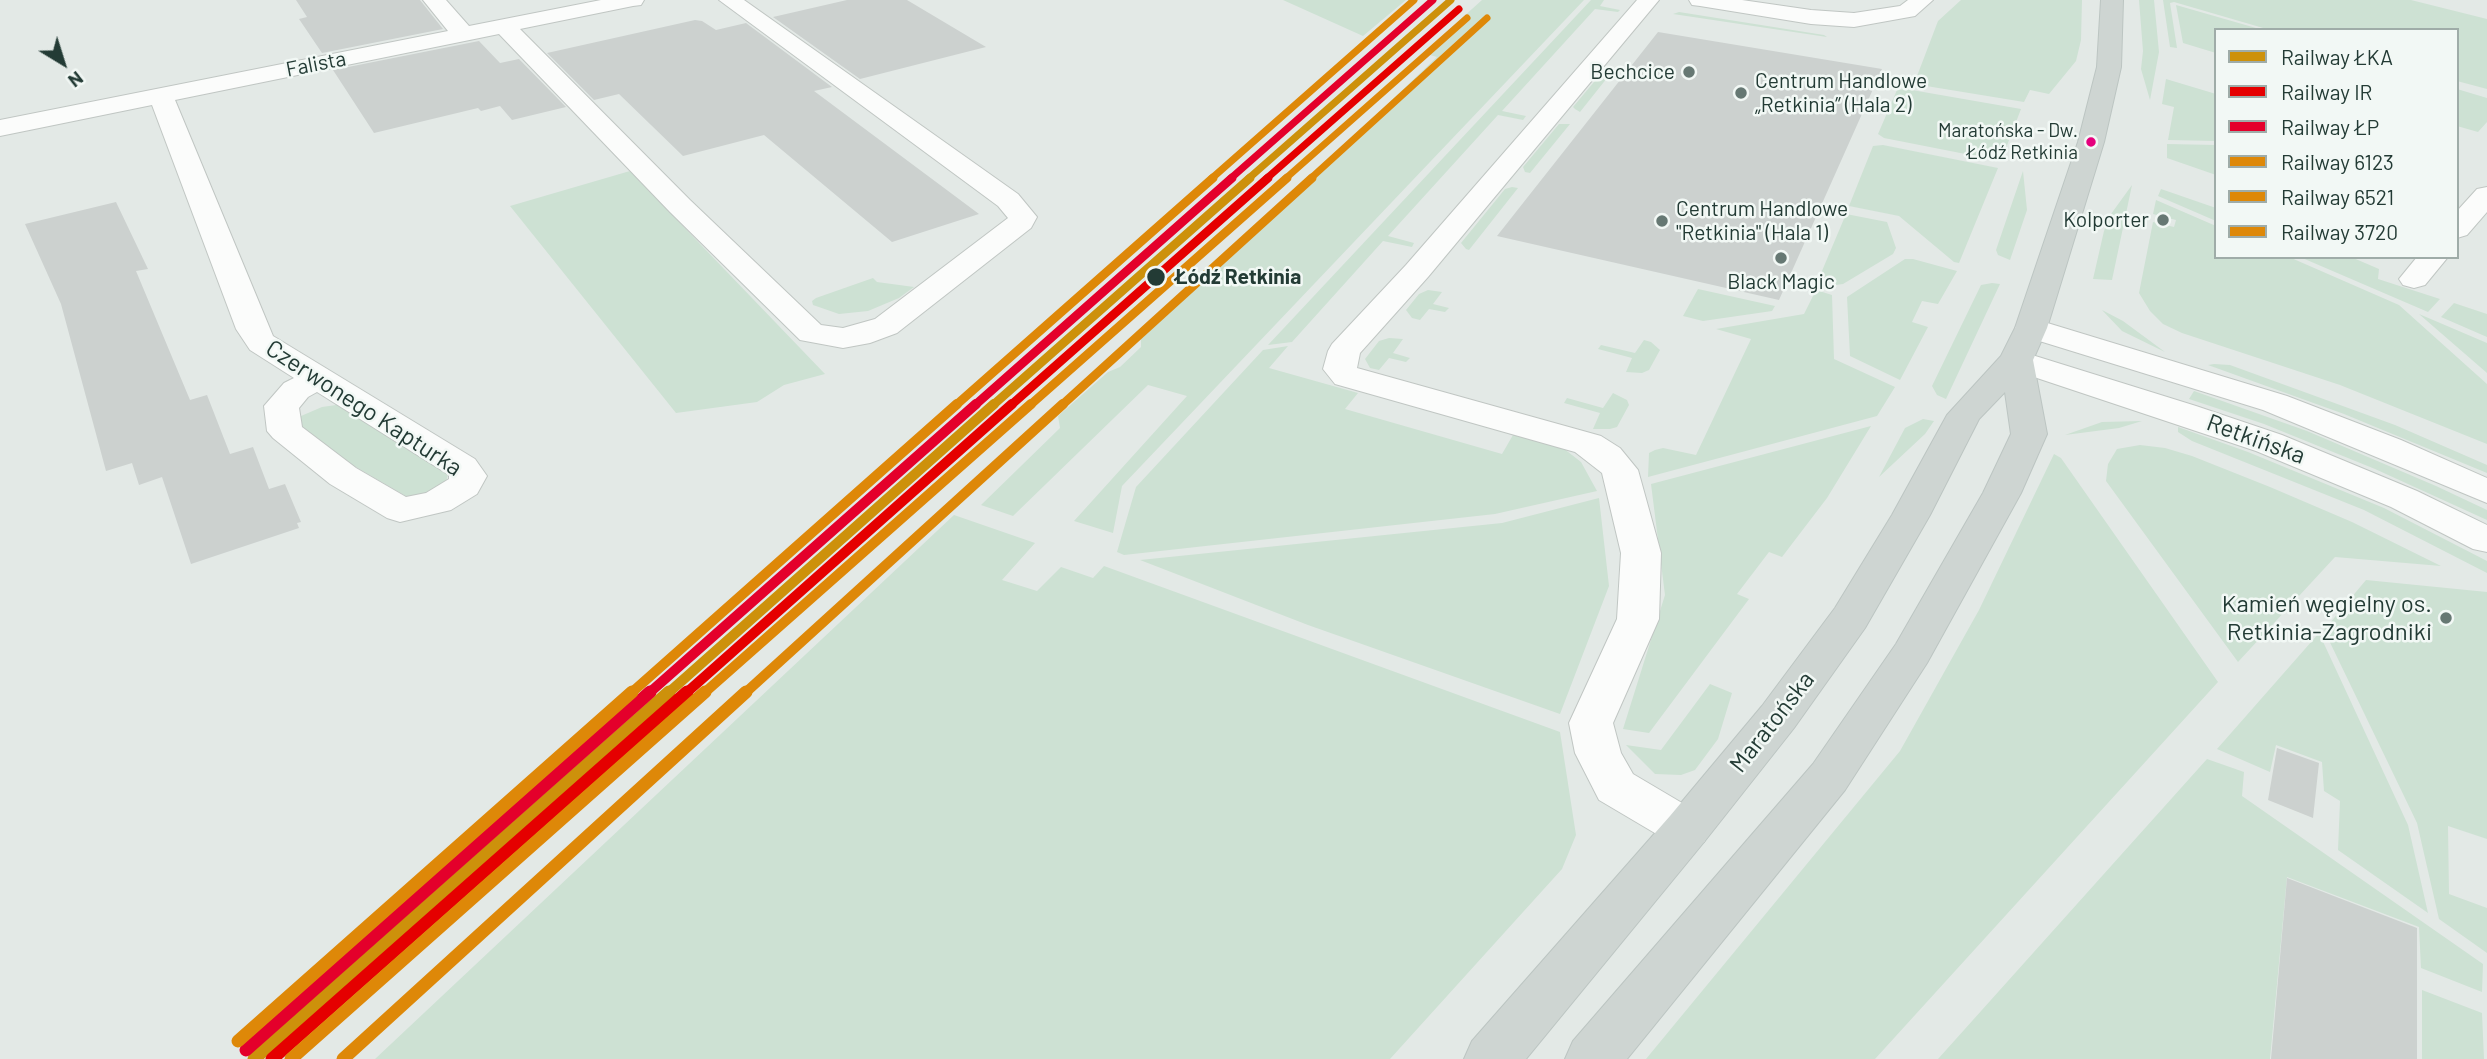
<!DOCTYPE html>
<html>
<head>
<meta charset="utf-8">
<style>
	body { margin:0 }
	#map { position:relative; width:2487px; height:1059px; overflow:hidden; background:#e3e9e6; font-family:Barlow,sans-serif }
	canvas { display:block }
	.legend { position:absolute; left:2214px; top:28px; width:245px; height:231px; box-sizing:border-box; background:#f2f8f5; border:2px solid #9faca8; margin:0; padding:9px 12px; list-style:none; font-size:21px; color:#233b35 }
	.legend li { display:flex; align-items:center; gap:14px; height:35px }
	.legend b { width:35px; border:2px solid #9faca8 }
	.north { position:absolute; left:28px; top:28px; width:70px; height:70px; -webkit-text-stroke:5px #f2f8f5; paint-order:stroke; rotate:142deg; font-size:19px; font-weight:700; line-height:28px; text-align:center; color:#233b35 }
	.north::after { content:''; display:block; margin:auto; width:24px; height:32px; background:#233b35; clip-path:polygon(50% 0,100% 100%,50% 72%,0 100%) }
</style>
</head>
<body>
<div id="map">
<canvas width="2487" height="1059"></canvas>
<ul class="legend">
<li><b style="height:9px;background:#cd910b"></b>Railway ŁKA</li>
<li><b style="height:9px;background:#e50000"></b>Railway IR</li>
<li><b style="height:9px;background:#e4002b"></b>Railway ŁP</li>
<li><b style="height:9px;background:#de8808"></b>Railway 6123</li>
<li><b style="height:9px;background:#de8808"></b>Railway 6521</li>
<li><b style="height:9px;background:#de8808"></b>Railway 3720</li>
</ul>
<div class="north">N</div>
</div>
<script>
const context = document.querySelector('canvas').getContext('2d');
context.lineJoin = 'round';
function fillPath(path, color) { context.fillStyle = color; context.fill(path, 'evenodd'); }
const shape = rows => new Path2D(rows.map(r => 'M' + r).join(''));
function trace(path, color, width, dash) { context.strokeStyle = color; context.lineWidth = width; context.lineCap = dash ? 'butt' : 'round'; context.setLineDash(dash || []); context.stroke(path); }
function drawText(font, color, halo, rows, align = 'center') {
  context.font = font + ' Barlow,sans-serif'; context.lineWidth = 5; context.setLineDash([]); context.textBaseline = 'middle'; context.strokeStyle = halo; context.fillStyle = color; for (const [text, x, y, turn = 0] of rows) {
    context.save(); context.translate(x, y); context.rotate((+turn || 0) * Math.PI / 180); context.textAlign = isNaN(turn) ? turn : align; if (halo) context.strokeText(text, 0, 0); context.fillText(text, 0, 0); context.restore();
  }
}
const green = shape([
	[1283,0,1406,0,1363,36],
	[1482,0,1584,0,1122,486,1113,533,1074,521,1187,396,1148,385,1013,516,981,505,1060,428,1058,416,1108,372,1120,367,1141,347,1141,339,1437,57,1423,53],
	[1591,0,1604,0,1600,6,1620,10,1618,12,1595,9,1502,111,1526,116,1523,120,1498,115,1388,236,1414,243,1412,247,1383,241,1292,342,1268,345],
	[1961,0,2082,0,2081,40,2076,61,2049,94,2030,90,2024,102,1914,84,1938,21],
	[2139,0,2154,0,2159,52,2150,100,2141,69,2143,51],
	[2163,0,2411,0,2487,19,2487,89,2457,81,2457,30,2270,30,2174,2,2170,3,2177,48,2170,47],
	[2176,5,2263,30,2216,30,2216,53,2183,43],
	[1679,12,1824,35,1827,37,1673,14],
	[1615,68,1580,112,1575,109,1573,107,1604,70],
	[2166,79,2216,94,2216,141,2168,140,2174,107,2162,104],
	[1906,89,2021,109,2001,161,1884,138,1878,134,1897,90],
	[2457,89,2487,98,2487,122,2478,132,2457,126],
	[1559,124,1570,124,1530,173,1525,172,1523,167],
	[2167,144,2216,145,2216,175,2167,158],
	[1883,145,1998,168,1959,263,1954,262,1899,216,1849,206,1873,146],
	[630,171,825,374,784,385,757,402,676,413,510,206],
	[2023,171,2027,210,2010,260,1998,255,1996,250],
	[2132,185,2112,280,2093,279,2104,231,2111,214],
	[1512,187,1518,188,1469,250,1466,249,1461,243,1505,189],
	[2161,189,2216,208,2216,221,2158,196],
	[2156,200,2216,226,2216,257,2289,257,2399,305,2487,384,2487,444,2340,385,2182,333,2163,324,2150,311,2139,293,2153,222,2174,227,2176,220,2153,214],
	[1846,214,1887,222,1896,248,1893,254,1843,284,1836,285,1819,278],
	[2300,257,2351,257,2379,269,2378,279,2440,299,2428,312],
	[1905,259,1913,259,1957,271,1938,304,1922,301,1912,322,1928,327,1900,380,1850,356,1847,297],
	[873,278,877,282,914,287,899,298,868,311,839,314,813,305,812,301,816,298],
	[1992,283,2000,284,1946,399,1937,395,1932,386,1981,285],
	[1698,289,1775,306,1772,311,1703,321,1683,316],
	[1428,290,1442,292,1433,304,1449,308,1445,312,1429,309,1420,320,1412,318,1406,310,1419,294],
	[1816,290,1832,295,1834,359,1895,387,1877,416,1648,477,1649,453,1655,450,1663,448,1696,455,1751,339,1716,329,1804,314],
	[2454,303,2487,314,2487,337,2441,317],
	[2102,310,2123,321,2165,352,2122,331],
	[2419,314,2487,343,2487,373],
	[1389,338,1403,339,1393,353,1410,358,1406,362,1389,358,1379,370,1370,368,1365,359,1379,341],
	[1644,340,1651,342,1660,350,1649,370,1642,373,1626,372,1632,358,1598,349,1601,345,1635,353],
	[1288,346,1269,368,1358,393,1345,409,1502,454,1513,435,1563,448,1581,462,1597,491,1495,514,1124,555,1117,552,1136,487,1263,350],
	[2214,364,2230,365,2395,425,2487,465,2487,473,2344,414,2208,365],
	[2194,391,2307,431,2436,486,2487,510,2487,520,2375,469,2264,424,2189,399],
	[1613,393,1627,400,1629,405,1617,427,1610,429,1593,429,1600,413,1564,403,1567,398,1603,408],
	[343,404,449,471,445,485,437,491,409,498,289,428,294,419,322,407],
	[1923,419,1934,421,1925,434,1879,477,1905,428],
	[2142,421,2119,428,2065,435,2102,422],
	[1871,426,1827,498,1782,557,1769,552,1737,594,1749,599,1649,733,1623,729,1665,595,1651,484],
	[2178,427,2248,452,2384,508,2487,561,2487,573,2364,510,2192,441,2178,432],
	[2140,445,2165,448,2192,456,2270,487,2352,522,2441,566,2335,557,2238,662,2106,481,2108,464,2117,449],
	[2054,454,2061,458,2218,682,1875,1059,1646,1059,1900,751,1979,610],
	[1599,498,1609,586,1560,714,1308,625,1140,560,1502,523],
	[954,515,1035,543,1002,580,1037,591,1061,567,1093,578,1104,566,1560,732,1576,835,1562,869,1390,1059,375,1059],
	[2366,580,2487,592,2487,839,2448,826,2449,894,2487,908,2487,953,2439,919,2417,823,2324,630],
	[2319,633,2408,825,2428,913,2338,850,2340,801,2324,791,2322,762,2276,745,2270,772,2217,749],
	[1710,684,1732,693,1718,739,1695,770,1681,775,1655,774,1626,745,1661,750],
	[2207,759,2244,772,2242,796,2483,964,2482,992,2421,968,2419,927,2287,877,2270,1059,1938,1059],
	[2422,990,2482,1013,2484,1059,2422,1059]
]);
const building = shape([
	[296,0,420,0,443,29,322,53,299,19,307,17],
	[847,0,907,0,986,47,860,79,773,17],
	[695,20,702,21,716,30,746,23,832,87,814,91,979,214,892,242,764,135,683,156,619,94,594,100,547,53],
	[1658,32,1882,69,1779,300,1497,236],
	[479,41,500,63,519,59,566,107,512,120,500,106,481,111,478,108,374,133,333,70],
	[116,202,148,269,136,271,190,400,207,395,230,454,253,447,269,489,285,484,301,522,297,523,299,528,191,564,162,477,139,485,132,463,106,471,61,304,25,224],
	[2277,748,2319,763,2313,818,2268,800],
	[2287,878,2417,928,2417,1059,2271,1059]
]);
const minor = shape([
	[423,0,446,0,469,26,601,0,644,0,641,5,633,6,520,29,690,200,821,325,843,328,875,319,1008,218,998,206,719,0,744,0,1018,194,1037,217,1031,228,897,333,870,343,843,348,800,340,670,212,499,34,175,100,273,336,475,459,487,476,477,494,451,510,400,522,387,518,330,484,273,438,267,431,264,406,284,383,294,378,250,350,236,329,152,105,0,136,0,120,448,31,423,0],
	[317,392,449,475,449,479,426,493,406,497,356,468,302,427,299,408,308,397,317,392],
	[1637,0,1659,0,1428,277,1360,353,1357,368,1601,436,1620,448,1638,470,1661,553,1659,619,1613,723,1621,753,1633,774,1704,816,1711,829,1704,842,1687,848,1670,842,1599,800,1575,753,1569,723,1617,619,1621,553,1602,473,1575,452,1335,384,1323,369,1328,351,1332,344,1406,265,1637,0],
	[1689,0,1742,0,1811,10,1854,13,1900,6,1908,0,1933,0,1915,16,1854,27,1811,24,1700,6,1692,5,1689,0],
	[2487,187,2487,212,2467,235,2457,238,2457,211,2477,189,2487,187],
	[2417,257,2448,257,2425,285,2414,288,2403,285,2399,279,2417,257],
	[2031,318,2287,396,2401,440,2487,478,2487,503,2263,410,2020,335,2015,328,2020,321,2031,318],
	[2016,350,2196,406,2282,435,2417,491,2487,525,2487,552,2473,549,2391,507,2256,451,2004,367,1999,360,2004,353,2016,350]
]);
const major = shape([
	[2101,0,2123,0,2121,67,2104,142,2047,328,2033,360,2047,434,2021,493,1927,663,1845,790,1627,1059,1565,1059,1573,1041,1813,764,1896,644,1983,493,2011,434,2005,392,1979,419,1930,515,1865,628,1794,728,1704,842,1526,1059,1464,1059,1472,1041,1670,816,1762,706,1835,608,1892,515,1947,415,2001,356,2015,328,2078,142,2097,67,2101,0]
]);
const rail1Far3 = shape([
	[1248,179,1451,0]
]);
const rail1Far2 = shape([
	[992,406,1250,178]
]);
const rail1Far1 = shape([
	[667,694,994,404]
]);
const rail1 = shape([
	[254,1059,669,692]
]);
const rail2Far3 = shape([
	[1266,179,1459,9]
]);
const rail2Far2 = shape([
	[1010,406,1268,178]
]);
const rail2Far1 = shape([
	[685,694,1012,404]
]);
const rail2 = shape([
	[272,1059,687,692]
]);
const rail3Far3 = shape([
	[1230,179,1433,0]
]);
const rail3Far2 = shape([
	[974,406,1232,178]
]);
const rail3Far1 = shape([
	[648,694,976,404]
]);
const rail3 = shape([
	[246,1050,650,692]
]);
const rail4Far3 = shape([
	[1285,179,1467,18]
]);
const rail4Far2 = shape([
	[1029,406,1287,178]
]);
const rail4Far1 = shape([
	[703,694,1031,404]
]);
const rail4 = shape([
	[291,1059,705,692]
]);
const rail5Far3 = shape([
	[1211,179,1414,0]
]);
const rail5Far2 = shape([
	[955,406,1213,178]
]);
const rail5Far1 = shape([
	[630,694,957,404]
]);
const rail5 = shape([
	[238,1041,632,692]
]);
const rail6Far3 = shape([
	[1310,179,1487,18]
]);
const rail6Far2 = shape([
	[1061,406,1312,178]
]);
const rail6Far1 = shape([
	[744,694,1063,404]
]);
const rail6 = shape([
	[343,1059,746,692]
]);
const markers = [
	[1689,72,7,"#667873"],
	[1741,93,7,"#667873"],
	[2091,142,6,"#e5007d"],
	[2163,220,7,"#667873"],
	[1662,221,7,"#667873"],
	[1781,258,7,"#667873"],
	[1156,277,10,"#233b35"],
	[2446,618,7,"#667873"]
];
const farBusnames = [
	["Maratońska - Dw.",2078,131],
	["Łódź Retkinia",2078,153]
];
const farStreetnames = [
	["Falista",316,64,-11]
];
const farPoinames = [
	["Bechcice",1675,72],
	["Centrum Handlowe",1755,81,"left"],
	["„Retkinia” (Hala 2)",1755,105,"left"],
	["Centrum Handlowe",1676,209,"left"],
	["\"Retkinia\" (Hala 1)",1676,233,"left"],
	["Kolporter",2149,220],
	["Black Magic",1781,282,"center"]
];
const farStopnames = [
	["Łódź Retkinia",1174,277]
];
const streetNames = [
	["Czerwonego Kapturka",364,408,33],
	["Retkińska",2256,439,20],
	["Maratońska",1772,722,-52]
];
const poiNames = [
	["Kamień węgielny os.",2432,604],
	["Retkinia-Zagrodniki",2432,632]
];
fillPath(green, '#cde1d3');
fillPath(building, '#ccd1cf');
trace(minor, '#c0c6c3', 2);
trace(major, '#bcc5c2', 2);
fillPath(minor, '#fbfcfb');
fillPath(major, '#ced5d2');
trace(rail1Far3, '#cd910b', 7);
trace(rail1Far2, '#cd910b', 9);
trace(rail1Far1, '#cd910b', 10);
trace(rail1, '#cd910b', 13);
trace(rail2Far3, '#e50000', 7);
trace(rail2Far2, '#e50000', 9);
trace(rail2Far1, '#e50000', 10);
trace(rail2, '#e50000', 13);
trace(rail3Far3, '#e4002b', 7);
trace(rail3Far2, '#e4002b', 9);
trace(rail3Far1, '#e4002b', 10);
trace(rail3, '#e4002b', 13);
trace(rail4Far3, '#de8808', 7);
trace(rail4Far2, '#de8808', 9);
trace(rail4Far1, '#de8808', 10);
trace(rail4, '#de8808', 13);
trace(rail5Far3, '#de8808', 7);
trace(rail5Far2, '#de8808', 9);
trace(rail5Far1, '#de8808', 10);
trace(rail5, '#de8808', 13);
trace(rail6Far3, '#de8808', 7);
trace(rail6Far2, '#de8808', 9);
trace(rail6Far1, '#de8808', 10);
trace(rail6, '#de8808', 13);
for (const [x, y, r, color] of markers) { const dot = new Path2D(); dot.arc(x, y, r, 0, 2 * Math.PI); context.fillStyle = color; context.fill(dot); trace(dot, '#f2f8f5', 2.5); }
drawText('19px', '#233b35', '#f2f8f5', farBusnames, 'right');
drawText('21px', '#233b35', '#f2f8f5', farStreetnames);
drawText('21px', '#233b35', '#f2f8f5', farPoinames, 'right');
drawText('bold 21px', '#233b35', '#f2f8f5', farStopnames, 'left');
drawText('24px', '#233b35', '#f2f8f5', streetNames);
drawText('24px', '#233b35', '#f2f8f5', poiNames, 'right');
</script>
</body>
</html>
